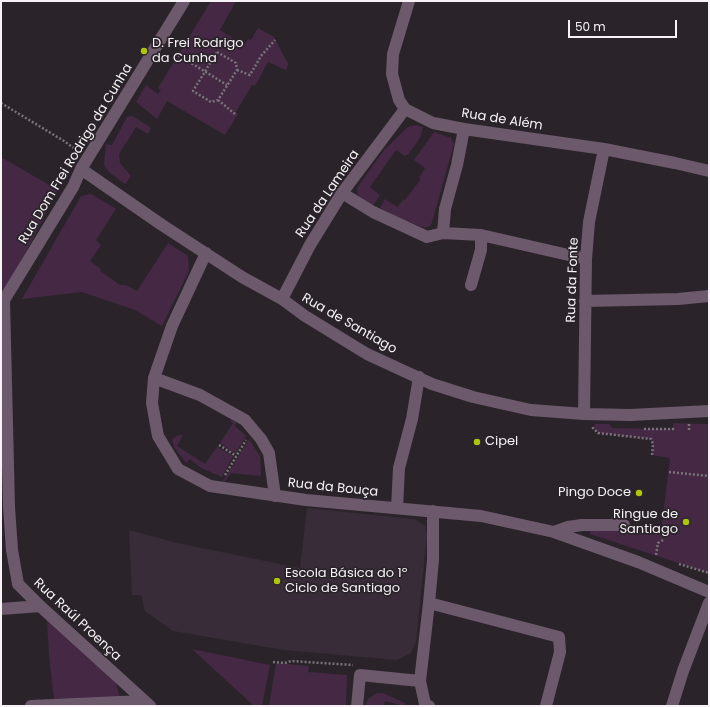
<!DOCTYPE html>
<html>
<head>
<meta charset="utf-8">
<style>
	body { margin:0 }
	#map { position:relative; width:710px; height:707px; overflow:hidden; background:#2a242a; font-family:Poppins,sans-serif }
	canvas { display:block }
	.frame { position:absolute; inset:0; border:2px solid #f6f2f6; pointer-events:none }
	.scale { position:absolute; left:568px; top:20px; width:109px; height:18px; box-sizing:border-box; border:2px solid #f6f2f6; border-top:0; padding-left:5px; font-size:12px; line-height:14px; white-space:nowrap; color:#f6f2f6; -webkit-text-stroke:3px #2a242a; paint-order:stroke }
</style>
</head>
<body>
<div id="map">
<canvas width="710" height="707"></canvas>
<div class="frame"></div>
<div class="scale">50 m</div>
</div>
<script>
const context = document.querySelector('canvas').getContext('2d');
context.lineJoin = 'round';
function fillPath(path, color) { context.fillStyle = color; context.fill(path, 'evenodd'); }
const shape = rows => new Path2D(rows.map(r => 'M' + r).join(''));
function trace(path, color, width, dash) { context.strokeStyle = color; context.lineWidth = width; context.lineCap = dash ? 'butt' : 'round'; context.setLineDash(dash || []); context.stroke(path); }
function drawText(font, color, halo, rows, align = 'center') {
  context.font = font + ' Poppins,sans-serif'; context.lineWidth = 3.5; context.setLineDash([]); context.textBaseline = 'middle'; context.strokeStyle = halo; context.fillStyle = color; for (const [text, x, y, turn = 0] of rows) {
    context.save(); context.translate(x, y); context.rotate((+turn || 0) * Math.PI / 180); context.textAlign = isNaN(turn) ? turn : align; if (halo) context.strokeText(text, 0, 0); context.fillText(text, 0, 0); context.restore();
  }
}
const built = shape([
	[307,508,414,519,425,525,427,535,416,642,411,653,397,660,284,650,173,631,145,611,141,595,132,595,129,530,177,543,300,568]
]);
const green = shape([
	[211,1,236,1,220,30,244,45,248,39,251,40,258,28,274,37,288,64,286,70,268,62,255,86,252,85,236,112,238,114,225,135,167,101,157,119,136,102,146,85,158,94,161,90,158,88],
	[133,116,151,128,148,134,136,127,119,154,120,163,131,176,125,184,110,173,104,165,106,144,112,145,127,117],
	[415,125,423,127,420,138,408,155,407,154,405,156,396,150,370,187,380,195,373,206,362,199,358,196,357,188,384,150,408,127],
	[434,132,451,138,454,144,432,222,431,225,428,227,422,227,392,215,380,208,385,199,397,207,404,199,405,200,421,179,419,178,425,168,414,160],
	[1,157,58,190,3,296,1,296],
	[90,194,93,195,116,209,96,240,101,245,90,261,101,269,100,271,120,285,126,285,137,291,168,243,188,256,189,271,162,326,135,310,82,292,22,299,81,196],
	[231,420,236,422,235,426,246,436,235,454,220,443,233,423,230,421],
	[673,423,709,424,709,573,590,534,590,530,608,529,631,533,633,527,661,532,670,458,652,455,653,444,651,439,598,433,593,428,595,424,609,424,612,428,673,429],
	[179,435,183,435,177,446,205,464,217,447,233,456,222,477,201,468,190,459,186,463,174,447,172,439],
	[249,439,260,456,261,476,231,473,225,481,223,481],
	[47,620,114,677,120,697,54,699,49,656],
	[192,649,270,665,262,706,254,706],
	[276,663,309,666,308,672,347,675,346,706,269,706],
	[377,693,383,693,405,703,404,706,385,701,383,706,365,706,368,699]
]);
const path = shape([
	[217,52,236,63,237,70,218,100,211,102,193,91,217,52],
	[178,55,227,85],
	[237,70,250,75,261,56,275,40],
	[218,100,235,114],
	[1,103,64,141,78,151],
	[593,427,593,428,598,433,651,439,653,444,652,455],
	[644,429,673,429,673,426],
	[689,430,689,424],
	[219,445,236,456],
	[669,472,709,476],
	[225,475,246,440],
	[656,555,658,543,663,540],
	[679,564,709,573],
	[273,662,285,663,291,661,353,665]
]);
const minor = shape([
	[409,1,393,54,392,74,399,100,405,109,433,123,464,129,604,149,675,163,709,171],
	[81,169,162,225,242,277,282,299,305,316,367,354,432,384,473,397,531,410,584,414,630,415,709,411],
	[342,193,373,212,427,237,443,233,481,235,586,259],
	[443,233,445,209,457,165,464,129],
	[206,253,172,326,154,378,152,403,158,436,178,469,210,486,306,500,481,516,554,532,638,562,709,592],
	[471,285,481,250,481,235],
	[282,299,310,245,342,193,405,109],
	[4,300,9,507,12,550,18,584,40,606,150,706],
	[4,300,73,187,81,169,184,1],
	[585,301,678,299,709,296],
	[154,378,200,395,245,420,261,439,269,453,275,496],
	[584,414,586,259,589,222,604,149],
	[397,508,399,468,412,419,419,377],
	[554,532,568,527,582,525,624,525],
	[429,603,559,637,560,652,546,706],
	[1,609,40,606],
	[31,706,143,701],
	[357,706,360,675,420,681],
	[429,706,425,704,420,681,429,603,433,560,433,511],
	[672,706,683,671,709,603]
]);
const markers = [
	[144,51,4,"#afc507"],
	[477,442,4,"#afc507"],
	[639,493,4,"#afc507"],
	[686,522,4,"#afc507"],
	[277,581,4,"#afc507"]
];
const poiNames = [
	["D. Frei Rodrigo",152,44],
	["da Cunha",152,59],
	["Cipel",485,442],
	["Pingo Doce",631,493,"right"],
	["Ringue de",678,515,"right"],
	["Santiago",678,530,"right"],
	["Escola Básica do 1º",285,574],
	["Ciclo de Santiago",285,589]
];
const streetNames = [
	["Rua de Além",502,120,9],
	["Rua Dom Frei Rodrigo da Cunha",76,154,-59],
	["Rua da Lameira",328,194,-56],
	["Rua da Fonte",573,280,-88],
	["Rua de Santiago",349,324,30],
	["Rua da Bouça",333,488,6],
	["Rua Raúl Proença",77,620,43]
];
fillPath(built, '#372c37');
fillPath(green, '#442844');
trace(path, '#797479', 2.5, [2, 2]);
trace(minor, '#6d596c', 12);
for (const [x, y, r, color] of markers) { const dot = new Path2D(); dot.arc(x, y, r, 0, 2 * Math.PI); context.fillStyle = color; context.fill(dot); trace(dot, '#2a242a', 1.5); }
drawText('13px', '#f6f2f6', '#2a242a', poiNames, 'left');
drawText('13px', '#f6f2f6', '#2a242a', streetNames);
</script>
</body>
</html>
